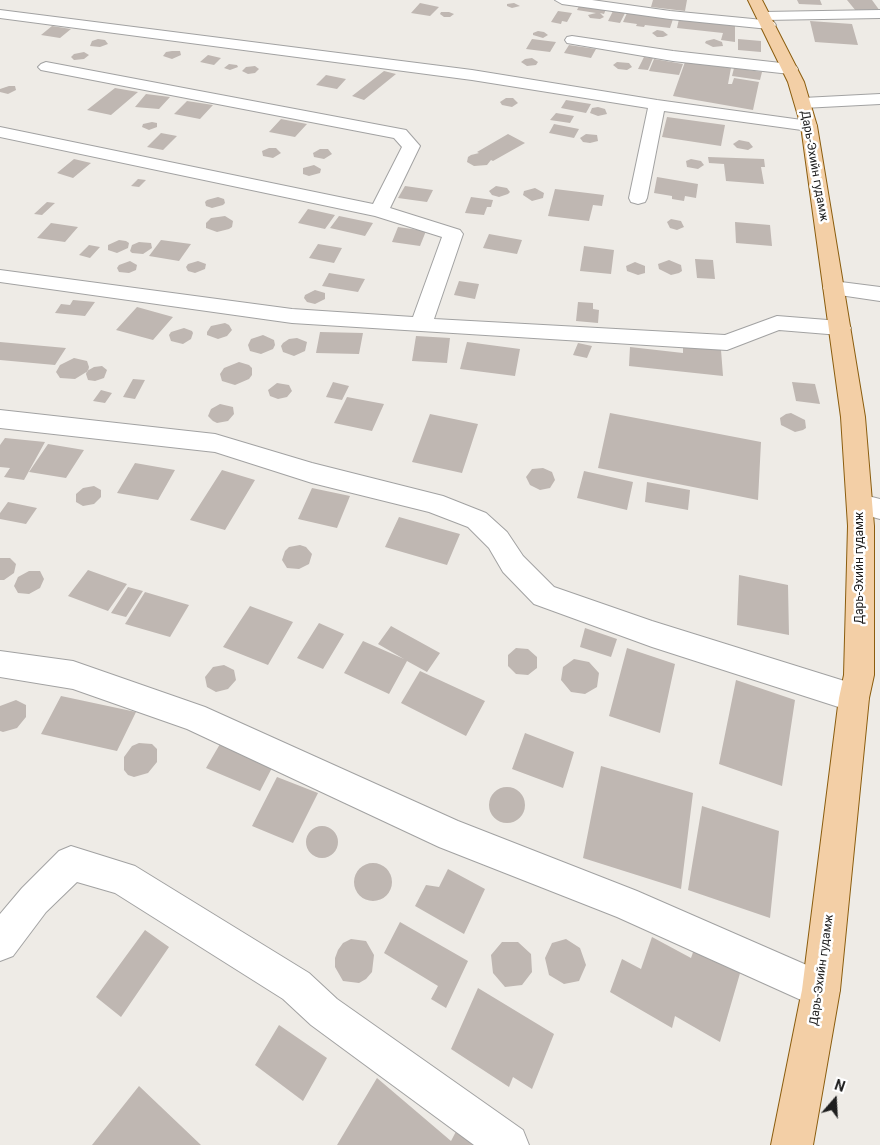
<!DOCTYPE html>
<html>
<head>
<meta charset="utf-8">
<style>
	body { margin:0 }
	#map { position:relative; width:880px; height:1145px; overflow:hidden; background:#eeebe6; font-family:Roboto,sans-serif }
	canvas { display:block }
	.north { position:absolute; left:810px; top:1075px; width:50px; height:50px; -webkit-text-stroke:4px #fff; paint-order:stroke; rotate:19deg; font-size:14px; font-weight:700; line-height:20px; text-align:center; color:#1e1e1e }
	.north::after { content:''; display:block; margin:auto; width:18px; height:22px; background:#1e1e1e; clip-path:polygon(50% 0,100% 100%,50% 72%,0 100%) }
</style>
</head>
<body>
<div id="map">
<canvas width="880" height="1145"></canvas>
<div class="north">N</div>
</div>
<script>
const context = document.querySelector('canvas').getContext('2d');
context.lineJoin = 'round';
function fillPath(path, color) { context.fillStyle = color; context.fill(path, 'evenodd'); }
const shape = rows => new Path2D(rows.map(r => 'M' + r).join(''));
function trace(path, color, width, dash) { context.strokeStyle = color; context.lineWidth = width; context.lineCap = dash ? 'butt' : 'round'; context.setLineDash(dash || []); context.stroke(path); }
function drawText(font, color, halo, rows, align = 'center') {
  context.font = font + ' Roboto,sans-serif'; context.lineWidth = 5; context.setLineDash([]); context.textBaseline = 'middle'; context.strokeStyle = halo; context.fillStyle = color; for (const [text, x, y, turn = 0] of rows) {
    context.save(); context.translate(x, y); context.rotate((+turn || 0) * Math.PI / 180); context.textAlign = isNaN(turn) ? turn : align; if (halo) context.strokeText(text, 0, 0); context.fillText(text, 0, 0); context.restore();
  }
}
const building = shape([
	[653,0,687,0,685,11,651,7],
	[797,0,820,0,822,5,799,4],
	[847,0,872,0,880,11,856,11],
	[420,3,439,7,430,16,411,13],
	[514,3,520,6,512,8,507,6,507,4],
	[579,6,606,9,604,14,600,13,604,17,600,19,590,18,588,15,596,13,577,10],
	[558,11,572,13,567,22,562,21,561,24,551,22],
	[613,11,625,13,620,23,608,21],
	[441,12,449,12,454,14,450,17,444,17,440,14],
	[627,13,673,19,670,28,645,25,644,27,636,26,637,24,623,22],
	[679,19,735,26,735,42,721,40,723,33,677,28],
	[810,21,852,24,858,45,815,42],
	[52,26,71,29,60,38,41,35],
	[657,30,663,31,668,35,663,37,657,37,652,33],
	[538,31,544,32,548,35,543,38,533,35,533,33],
	[98,39,105,40,108,44,100,47,90,46,92,41],
	[532,39,556,42,550,52,526,49],
	[714,39,722,42,723,46,713,47,705,43,706,41],
	[738,39,761,41,761,52,738,50],
	[569,45,596,49,591,58,564,53],
	[172,51,180,51,181,55,172,59,163,56,166,52],
	[84,52,89,55,84,59,74,60,71,57,74,54],
	[208,55,221,58,214,65,200,62],
	[644,57,653,58,648,70,638,69],
	[532,58,538,62,536,65,527,66,521,62,525,59],
	[654,59,683,64,679,75,649,71],
	[617,62,629,63,632,67,627,70,618,69,613,65],
	[685,62,731,68,728,84,732,84,734,78,759,82,753,110,673,96],
	[229,64,237,65,238,67,230,70,224,68],
	[255,66,259,69,255,73,248,74,242,71,246,67],
	[734,68,762,72,760,80,732,76],
	[384,71,396,74,364,100,352,96],
	[326,75,346,79,337,89,316,85],
	[9,86,15,86,16,90,8,94,0,92,0,89],
	[115,88,138,92,111,115,87,110],
	[146,94,170,97,159,109,135,107],
	[506,98,513,98,518,103,512,107,502,105,500,102],
	[566,100,591,104,586,113,561,108],
	[187,101,213,105,200,119,174,114],
	[598,107,605,109,607,114,598,116,590,113,592,108],
	[556,113,574,116,570,123,550,120],
	[667,117,725,125,721,146,662,137],
	[281,119,307,124,295,137,269,132],
	[152,122,157,123,157,127,149,130,142,127,143,124],
	[554,124,579,129,574,138,549,133],
	[161,133,177,136,163,150,147,147],
	[508,134,525,143,493,161,491,160,487,165,474,166,467,162,468,157,471,155,479,153,477,152],
	[586,134,597,135,598,141,590,143,583,142,580,138],
	[739,140,749,142,753,147,748,150,737,148,733,144],
	[269,148,276,148,281,153,273,158,263,156,262,151],
	[320,149,328,149,332,154,324,159,314,157,313,153],
	[708,157,764,159,765,167,761,167,764,184,726,181,724,164,709,163],
	[74,159,91,163,73,178,57,173],
	[691,159,701,161,704,165,698,169,687,167,686,161],
	[314,165,321,169,320,173,309,176,303,174,303,168],
	[657,177,698,184,696,198,685,196,684,201,672,199,672,196,654,193],
	[138,179,146,180,139,187,131,186],
	[405,186,433,190,427,202,398,198],
	[496,186,507,188,510,192,508,194,499,197,492,195,489,191],
	[535,188,544,193,543,198,532,201,523,195,524,191],
	[555,189,604,195,602,206,593,205,589,221,548,216],
	[218,197,224,199,225,203,223,205,212,208,206,206,205,202,207,200],
	[471,197,493,200,491,207,487,207,484,215,465,213],
	[47,202,55,203,42,215,34,214],
	[308,209,335,215,325,229,298,223],
	[225,216,233,221,232,227,229,229,217,232,206,228,206,223,211,218],
	[339,216,373,223,365,236,330,228],
	[671,219,681,221,684,227,677,230,670,228,667,222],
	[735,222,770,225,772,246,736,243],
	[51,223,78,227,65,242,37,238],
	[398,227,426,231,420,246,392,242],
	[489,234,522,240,517,254,483,248],
	[119,240,126,241,129,243,128,248,117,253,108,250,108,245],
	[161,240,191,244,179,261,149,256],
	[139,242,151,243,152,248,143,254,132,253,130,251,132,245],
	[318,244,342,248,334,263,309,258],
	[89,245,100,247,90,258,79,255],
	[584,246,614,250,611,274,580,271],
	[695,259,713,260,715,279,697,278],
	[669,260,681,265,682,271,679,273,671,275,659,269,658,264],
	[130,261,137,265,136,270,129,273,119,272,117,268,119,265],
	[198,261,206,264,205,269,195,273,188,271,186,267,188,264],
	[635,262,645,266,645,273,638,275,627,271,626,266],
	[329,273,365,279,358,292,322,286],
	[459,281,479,284,475,299,454,295],
	[315,290,325,293,325,299,315,304,307,302,304,298,305,295],
	[73,300,95,302,85,316,55,313,61,304,70,305],
	[578,302,593,303,593,309,599,310,598,323,576,321],
	[137,307,173,317,153,340,116,330],
	[225,323,229,325,232,330,227,336,218,339,207,335,207,332,211,326],
	[184,328,192,331,193,333,191,339,183,344,171,341,169,335,171,332],
	[320,332,363,333,359,354,316,353],
	[263,335,274,340,275,345,273,349,261,354,250,351,248,345,251,339],
	[416,336,450,338,447,363,412,361],
	[297,338,307,342,305,351,294,356,283,352,281,346,283,343,289,339],
	[0,342,66,348,55,365,0,360],
	[467,342,520,349,515,376,460,369],
	[578,343,592,346,587,358,573,355],
	[683,346,721,350,723,376,629,366,630,347,683,353],
	[74,358,87,361,89,367,88,371,75,379,60,378,56,372,60,365],
	[239,362,249,365,252,368,252,375,249,379,235,385,222,381,220,374,224,368],
	[102,366,107,370,104,378,95,381,88,380,86,374,87,371,94,367],
	[133,379,145,380,135,399,123,397],
	[333,382,349,386,342,400,326,397],
	[792,382,815,384,820,404,796,401],
	[277,383,289,385,292,391,287,397,278,399,270,396,268,390],
	[101,390,112,393,105,403,93,401],
	[347,397,384,404,372,431,334,423],
	[220,404,233,407,234,414,228,421,217,423,213,421,208,416,211,409],
	[610,413,761,442,758,500,598,468],
	[791,413,805,420,806,428,803,430,795,432,781,425,780,418,786,414],
	[430,414,478,424,462,473,412,462],
	[5,438,45,442,24,480,4,477,10,468,0,467,0,445],
	[48,444,84,450,66,478,29,472],
	[135,463,175,470,158,500,117,493],
	[543,468,552,472,555,480,550,488,540,490,530,485,526,477,532,469],
	[222,470,255,480,225,530,190,520],
	[584,471,633,482,627,510,577,498],
	[647,482,690,490,688,510,645,502],
	[94,486,101,490,101,497,94,504,83,506,76,502,76,494,83,488],
	[312,488,350,496,337,528,298,519],
	[8,502,37,508,26,524,0,519,0,513],
	[399,517,460,534,447,565,385,547],
	[300,545,306,547,312,554,309,564,299,569,287,568,282,560,285,551,289,547],
	[0,558,10,558,16,564,14,573,4,580,0,580],
	[88,570,127,584,108,611,68,596],
	[29,571,40,571,44,579,40,588,29,594,18,593,14,586,18,577],
	[739,575,788,585,789,635,737,625],
	[128,587,143,591,126,617,111,613],
	[145,592,189,605,170,637,125,624],
	[250,606,293,622,268,665,223,647],
	[319,623,344,634,323,669,297,658],
	[391,626,440,653,427,672,407,661,389,694,344,673,363,641,404,659,378,644],
	[585,628,617,639,611,657,580,647],
	[516,648,528,649,537,657,537,668,528,675,516,674,508,666,508,655],
	[627,648,675,664,660,733,609,716],
	[574,659,589,662,599,673,597,687,585,694,571,692,561,680,563,667],
	[224,665,234,670,236,680,228,689,216,692,207,687,205,677,213,667],
	[420,671,485,701,466,736,401,703],
	[736,680,795,700,782,786,719,764],
	[61,696,136,712,117,751,41,734],
	[16,700,26,705,26,717,17,728,3,732,0,731,0,706],
	[525,733,574,752,563,788,512,769],
	[139,743,152,744,157,749,157,762,148,773,134,777,128,775,124,770,124,757,132,746],
	[220,744,273,766,260,791,206,768],
	[601,766,693,793,681,889,583,858],
	[277,777,318,793,293,843,252,826],
	'489 805a18 18 0 1 1 36 0a18 18 0 1 1-36 0Z',
	[702,806,779,831,770,918,688,890],
	'306 842a16 16 0 1 1 32 0a16 16 0 1 1-32 0Z',
	'354 882a19 19 0 1 1 38 0a19 19 0 1 1-38 0Z',
	[448,869,485,889,464,934,415,906,426,885,439,887],
	[400,922,468,961,446,1008,431,999,438,986,384,953],
	[145,930,169,947,121,1017,96,997],
	[652,937,691,958,698,938,743,963,720,1042,675,1016,672,1028,610,992,622,959,641,969],
	[351,939,366,941,374,955,372,972,366,979,359,983,343,981,335,967,335,958,338,950,343,943],
	[566,939,580,948,586,965,579,981,564,984,549,975,545,958,552,943],
	[502,942,518,942,531,954,532,972,522,985,505,987,493,973,491,955],
	[478,988,554,1034,532,1089,513,1077,509,1087,451,1049],
	[279,1025,327,1058,303,1101,255,1065],
	[377,1078,451,1141,461,1122,489,1145,337,1145],
	[139,1086,201,1145,92,1145]
]);
const minor = shape([
	[555,0,592,0,670,11,763,20,757,16,759,13,764,12,880,10,880,18,765,20,774,22,776,25,774,28,769,29,670,19,562,4,555,0],
	[0,10,472,70,657,100,809,121,815,122,817,126,815,130,809,131,664,111,647,198,645,202,638,204,631,202,629,198,648,108,472,80,0,18,0,10],
	[572,36,673,51,790,64,796,66,798,69,796,72,790,74,673,61,567,43,565,40,567,37,572,36],
	[46,62,406,130,420,146,390,208,460,230,463,234,434,319,725,335,777,316,840,321,848,323,851,328,848,333,840,335,779,330,727,350,292,323,0,282,0,270,292,309,413,317,442,237,375,216,0,137,0,127,373,204,402,147,394,138,41,70,38,67,41,64,46,62],
	[880,94,880,104,803,108,797,106,795,103,797,100,803,98,880,94],
	[833,281,880,287,880,301,826,293,823,288,826,283,833,281],
	[0,410,215,434,312,463,443,496,486,513,507,532,523,556,554,587,652,621,854,684,865,688,869,698,865,708,854,712,652,647,534,604,503,572,489,548,468,527,429,512,312,483,215,452,0,428,0,410],
	[860,494,880,499,880,519,851,511,847,504,851,497,860,494],
	[0,651,73,661,205,707,458,821,637,891,834,977,840,990,834,1003,821,1009,617,917,439,847,187,729,73,689,0,677,0,651],
	[71,846,135,866,309,973,337,999,523,1130,529,1145,474,1145,311,1025,283,999,115,893,77,882,46,912,13,956,0,961,0,914,22,888,59,851,71,846]
]);
const major = shape([
	[748,0,762,0,804,82,817,126,865,417,874,526,874,675,869,698,840,990,813,1145,771,1145,802,990,839,698,844,675,848,526,841,417,801,126,788,82,748,0]
]);
const streetNames = [
	["Дарь-Эхийн гудамж",814,166,80],
	["Дарь-Эхийн гудамж",860,568,-90],
	["Дарь-Эхийн гудамж",822,970,-82]
];
fillPath(building, '#bfb7b2');
trace(minor, '#a2a2a2', 2);
trace(major, '#8b5d0e', 2);
fillPath(minor, '#fff');
fillPath(major, '#f3cfa6');
drawText('12px', '#1e1e1e', '#fff', streetNames);
</script>
</body>
</html>
